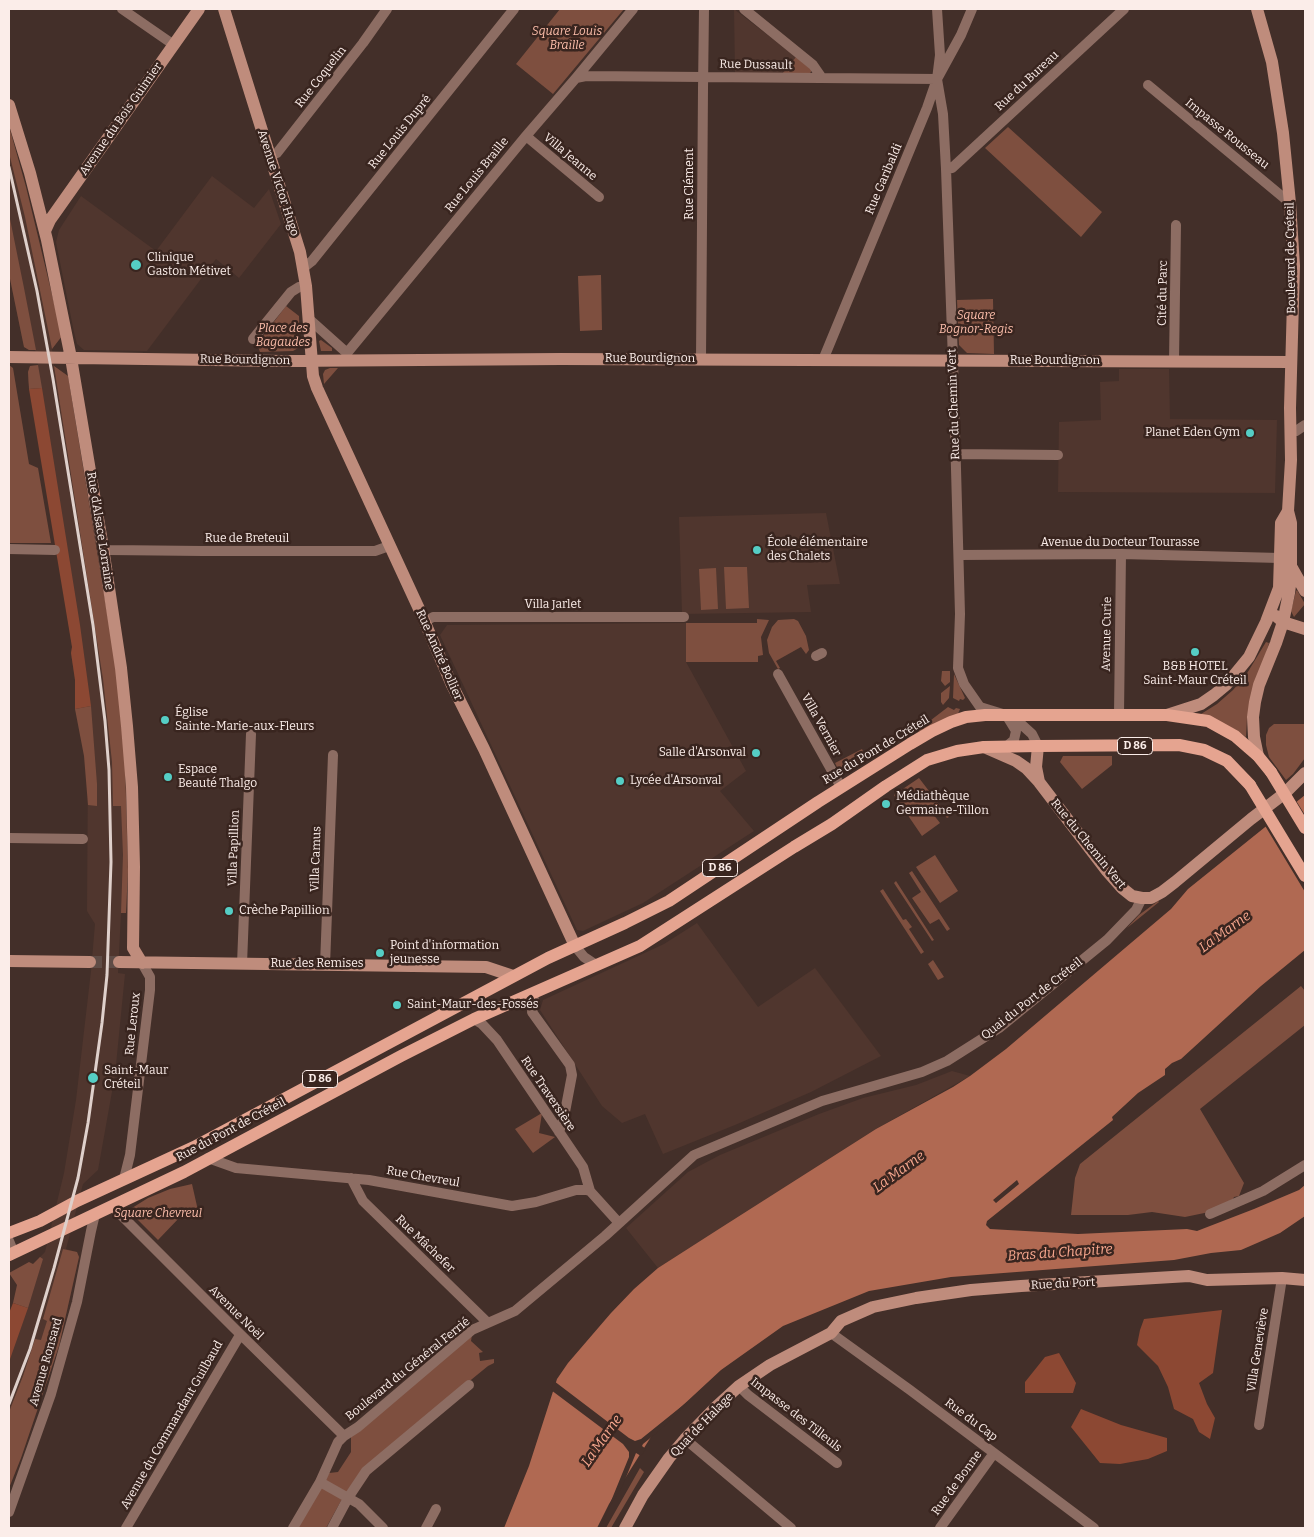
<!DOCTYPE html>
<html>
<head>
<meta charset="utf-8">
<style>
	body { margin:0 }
	#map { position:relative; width:1314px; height:1537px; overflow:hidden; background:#432f29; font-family:Bitter,serif }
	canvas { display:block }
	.frame { position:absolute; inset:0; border:10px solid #fbede9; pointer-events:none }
</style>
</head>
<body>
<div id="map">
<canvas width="1314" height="1537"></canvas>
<div class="frame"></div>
</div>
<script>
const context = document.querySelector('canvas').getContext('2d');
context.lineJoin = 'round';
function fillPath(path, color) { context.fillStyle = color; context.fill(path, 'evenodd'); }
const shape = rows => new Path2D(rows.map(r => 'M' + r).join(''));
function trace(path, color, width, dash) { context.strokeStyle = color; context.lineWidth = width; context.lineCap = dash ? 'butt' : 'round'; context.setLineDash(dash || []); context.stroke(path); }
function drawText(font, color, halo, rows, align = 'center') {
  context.font = font + ' Bitter,serif'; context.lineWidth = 5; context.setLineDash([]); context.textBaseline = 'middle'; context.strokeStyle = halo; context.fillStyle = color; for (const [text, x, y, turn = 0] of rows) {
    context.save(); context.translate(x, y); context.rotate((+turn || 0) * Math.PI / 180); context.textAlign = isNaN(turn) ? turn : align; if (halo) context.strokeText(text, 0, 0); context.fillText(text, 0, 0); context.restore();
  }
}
const built = shape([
	[734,9,796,57,782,74,735,73],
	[9,126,26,187,62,336,52,349,54,366,68,376,125,762,128,870,126,913,121,913,118,973,125,974,115,1075,98,1170,83,1184,66,1249,77,1252,79,1257,59,1346,21,1458,9,1488,9,1320,33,1264,45,1252,64,1173,76,1100,91,971,95,924,87,911,88,762,75,709,75,680,71,653,72,647,48,494,28,381,28,372,30,366,38,365,35,350,29,350,24,347,9,274],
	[212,176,254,208,269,189,281,224,239,278,216,259,147,351,84,350,77,344,74,332,56,242,59,230,81,196,156,251],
	[1119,369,1169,369,1170,419,1277,420,1275,493,1058,492,1059,422,1101,420,1100,382,1119,381],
	[826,513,840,584,807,585,811,612,682,614,679,517],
	[686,623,686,662,746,771,720,791,754,831,643,903,583,931,577,930,440,635,447,625],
	[697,923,758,1007,815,968,881,1056,811,1092,735,1125,663,1154,645,1114,622,1123,602,1106,540,1010,543,1000,664,944],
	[952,1071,970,1076,876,1129,658,1268,626,1228,688,1172,720,1155,819,1114,863,1098,916,1085]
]);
const green = shape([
	[560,9,624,9,553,94,516,64],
	[796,57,811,69,811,72,810,73,782,74],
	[9,126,26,187,62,336,52,349,25,217,9,153],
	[1008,127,1102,212,1081,237,985,148],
	[9,214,24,288,36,350,29,350,24,347,9,274],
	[601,275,602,330,580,331,578,276],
	[993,299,994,354,967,353,959,345,957,300],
	[286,306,299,316,300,347,293,351,260,352,257,344],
	[321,340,332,348,332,351,321,351,319,341],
	[9,365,13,368,29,464,38,468,51,543,9,543],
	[38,365,42,388,29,389,28,372,30,366],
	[54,366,68,376,116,666,125,762,128,870,126,913,121,913,123,855,121,806,113,806,112,762,103,679],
	[330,368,338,368,324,384,323,374,325,370],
	[724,567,747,567,749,608,726,609],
	[716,568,718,609,701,610,699,569],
	[1297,590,1305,604,1294,617,1291,611,1296,591],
	[757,619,769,620,761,637,763,655,758,656,758,662,686,662,686,623,757,623],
	[778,620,794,619,798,621,806,636,809,650,806,654,801,647,776,661,780,668,778,669,769,653,767,640,772,627],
	[1266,642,1269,643,1247,718,1246,737,1236,730,1201,714,1217,704,1233,690,1246,675],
	[942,671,950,671,950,682,945,686,941,681],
	[954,674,965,698,963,700,960,699,959,701,953,698],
	[950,686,949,698,943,705,941,702,941,693],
	[91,706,97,784,97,806,88,805,84,756,75,709],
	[948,707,954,710,956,708,960,709,958,714,918,732,918,730],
	[1274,724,1305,724,1305,758,1293,774,1286,780,1269,757,1266,745,1266,735,1269,728],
	[862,749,866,758,840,773,835,763],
	[1063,756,1112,756,1112,765,1082,789,1060,762],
	[919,778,949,817,947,818,939,809,933,814,940,823,922,836,894,795],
	[935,855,958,891,940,903,916,867],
	[912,871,950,929,947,931,939,919,930,924,912,898,921,892,909,873],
	[896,881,934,940,932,941,894,883],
	[883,889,903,920,906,919,912,927,909,929,924,952,921,954,880,891],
	[1158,901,1159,902,1127,928,1139,915],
	[933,960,944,977,938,980,928,964],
	[1301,986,1305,991,1305,1025,1200,1109,1244,1183,1239,1196,1234,1197,1233,1199,1214,1211,1185,1217,1152,1212,1128,1215,1071,1215,1075,1178,1080,1164],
	[542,1113,539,1133,555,1137,533,1153,515,1129],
	[192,1184,199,1215,180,1217,158,1240,134,1216,131,1211,132,1208,148,1198,170,1189],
	[63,1249,77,1252,79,1257,59,1346,21,1458,9,1488,9,1412,23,1376,35,1339,41,1340,47,1321,43,1319],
	[40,1257,43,1259,28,1308,13,1303,17,1285,9,1273,29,1262,33,1264],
	[472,1335,471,1341,483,1352,479,1353,480,1361,494,1359,494,1363,488,1366,373,1460,342,1499,326,1528,298,1528,329,1473,338,1472,351,1452,351,1437],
	[640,1468,644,1472,611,1528,606,1528]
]);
const forest = shape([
	[42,388,80,625,91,706,75,709,75,680,71,653,72,647,29,389],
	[13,1303,28,1308,9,1362,9,1313],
	[1222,1310,1213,1373,1199,1383,1207,1404,1215,1418,1210,1439,1199,1432,1193,1419,1174,1409,1168,1387,1158,1366,1137,1345,1140,1330,1144,1319],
	[1059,1353,1076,1383,1073,1393,1025,1393,1025,1382,1045,1357],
	[1081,1409,1121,1425,1167,1438,1167,1451,1148,1459,1120,1464,1100,1463,1071,1427]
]);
const water = shape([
	[1305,795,1305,950,1261,986,1181,1059,1172,1063,1165,1069,1165,1075,1138,1093,1112,1117,1113,1120,987,1221,986,1225,990,1229,1078,1234,1187,1229,1197,1231,1254,1209,1299,1190,1305,1185,1305,1216,1280,1233,1241,1250,1211,1253,1174,1260,951,1277,869,1291,783,1326,721,1370,654,1432,609,1504,597,1528,504,1528,529,1466,557,1379,568,1363,611,1313,634,1289,658,1268,722,1227,876,1129,953,1087,970,1076,1006,1049,1171,909,1188,889]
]);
const pier = shape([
	[1295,799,1305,815,1305,892,1264,824],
	[1017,1180,1019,1184,996,1203,993,1200],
	[554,1381,629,1438,635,1441,641,1439,687,1402,688,1403,659,1431,643,1444,642,1446,646,1449,641,1456,636,1453,622,1487,611,1505,600,1528,629,1457,629,1452,623,1444,551,1390]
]);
const secondaryTunnel = shape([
	[90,962,119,962]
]);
const street = shape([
	[122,9,174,45],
	[744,9,813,65,822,78],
	[937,9,940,55,937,79,943,114,946,169,953,360,960,614,958,668,964,684,980,707,1006,715,1021,724,1032,734,1038,746],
	[576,78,586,76,937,79],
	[1148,85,1290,203],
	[526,136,599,197],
	[270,156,277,153,363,43,387,9],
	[946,169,952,168,1124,9],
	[303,268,312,261,514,9],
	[309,319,347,353],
	[253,339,291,292,299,287,306,286],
	[701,359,703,89,704,9],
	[347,360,347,353,526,136,576,78,633,9],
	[823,360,927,108,937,79,961,35,972,9],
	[1174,361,1176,225],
	[1291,431,1296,431,1305,425],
	[956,454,1058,455],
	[103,548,109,550,203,551,375,551,389,546],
	[9,549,55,550],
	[959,555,1121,554,1280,558],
	[424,622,433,617,684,617],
	[816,656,822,653],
	[778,674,841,787],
	[1119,714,1121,554],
	[1007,746,1014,740,1016,731,1008,718],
	[9,838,83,839],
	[575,946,584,957,596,965],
	[242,964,251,734],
	[325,965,333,755],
	[533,993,534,1002,532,1012,570,1065,572,1075,564,1117,559,1132],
	[474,1019,482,1024,497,1040,583,1167,590,1191],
	[208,1158,236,1168,369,1180,512,1206,536,1202,576,1190,586,1190,590,1191,619,1223],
	[351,1178,363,1201,488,1323],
	[124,1179,130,1155,150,990,150,977,142,963],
	[112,1206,234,1328,344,1436],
	[1210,1214,1263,1191,1305,1165],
	[9,1241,14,1253],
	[831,1333,910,1390,1094,1528],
	[739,1386,748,1395,837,1463],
	[1259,1425,1282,1278],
	[685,1439,791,1528],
	[320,1482,359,1504,383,1528],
	[9,1512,51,1394,77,1302,91,1231,95,1214],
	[126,1528,240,1335],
	[293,1528,320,1482,338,1442,344,1436,358,1427,472,1330,515,1311,605,1236,694,1155,822,1101,922,1072,947,1061,999,1028,1107,940,1136,910,1142,898],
	[332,1528,348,1498,366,1471,469,1385],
	[426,1528,436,1509],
	[940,1528,994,1453]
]);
const secondary = shape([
	[224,9,300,252,306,286,313,376,317,388,420,611,451,683,484,749,575,946],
	[1257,9,1272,62,1283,133,1290,203,1294,266,1290,408,1291,460,1288,511,1291,523,1291,578,1289,593,1283,622,1276,643,1259,685,1255,702,1253,717,1254,737,1258,756],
	[9,105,30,173,47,240,71,358,103,548,121,668,127,726,132,787,134,867,133,948,142,963],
	[45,231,50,220,199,9],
	[9,357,281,361,561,359,1291,362],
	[1292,568,1305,591],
	[1276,616,1283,622,1305,629],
	[1167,715,1201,704,1214,695,1226,685,1249,657,1266,622,1279,588,1281,523,1288,511],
	[1038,746,1036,767,1039,782],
	[984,747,1016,761,1026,768,1039,782,1107,871,1122,888,1132,896,1142,898,1151,898,1162,892,1175,882,1251,819,1285,793,1305,773],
	[9,961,90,962],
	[119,962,486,967,513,976],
	[625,1528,643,1495,669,1458,685,1439,716,1407,739,1386,770,1365,831,1333,841,1321,873,1307,916,1298,971,1290,1021,1286,1189,1276,1207,1280,1282,1278,1305,1280]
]);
const primary = shape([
	[9,1233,40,1221,77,1201,194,1147,548,958,625,923,669,901,818,802,910,744,932,731,951,722,966,717,985,715,1167,715,1208,721,1235,736,1258,756,1271,772],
	[9,1255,184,1172,401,1056,474,1019,640,946,794,847,832,824,886,786,927,760,957,751,984,747,1038,746,1179,745,1204,750,1227,761,1250,785]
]);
const rail = shape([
	[9,167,37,291,53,379,93,625,105,721,109,770,111,862,107,975,102,1023,88,1123,78,1178,54,1268,30,1349,9,1404]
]);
const primaryBridge = shape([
	[1271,772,1305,828],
	[1250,785,1305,876]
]);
const markers = [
	[136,265,6,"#55cec5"],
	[1250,433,5,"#55cec5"],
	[757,550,5,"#55cec5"],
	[1195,652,5,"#55cec5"],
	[165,720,5,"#55cec5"],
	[756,753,5,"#55cec5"],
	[168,777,5,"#55cec5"],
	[620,781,5,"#55cec5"],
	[886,804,5,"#55cec5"],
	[229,911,5,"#55cec5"],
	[380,953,5,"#55cec5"],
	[397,1005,5,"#55cec5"],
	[93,1078,6,"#55cec5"]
];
const shields = [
	[1135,746,35],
	[720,868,35],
	[320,1079,35]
];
const shieldNames = [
	["D 86",1135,746],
	["D 86",720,868],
	["D 86",320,1079]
];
const parkNames = [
	["Square Louis",567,32],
	["Braille",567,46],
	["Square",976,316],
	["Bognor-Regis",976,330],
	["Place des",283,329],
	["Bagaudes",283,343],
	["Square Chevreul",158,1214]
];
const streetNames = [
	["Rue Dussault",756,65,1],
	["Rue Coquelin",321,77,-52],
	["Rue du Bureau",1027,81,-43],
	["Avenue du Bois Guimier",121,119,-55],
	["Rue Louis Dupré",400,132,-51],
	["Impasse Rousseau",1227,134,39],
	["Villa Jeanne",570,157,40],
	["Rue Louis Braille",477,175,-51],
	["Rue Garibaldi",884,179,-67],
	["Avenue Victor Hugo",278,183,72],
	["Rue Clément",690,184,-90],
	["Boulevard de Créteil",1291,258,-91],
	["Cité du Parc",1163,293,-89],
	["Rue Bourdignon",650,359],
	["Rue Bourdignon",245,360,1],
	["Rue Bourdignon",1055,361],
	["Rue du Chemin Vert",954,404,-92],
	["Rue d'Alsace Lorraine",100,531,81],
	["Rue de Breteuil",247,539],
	["Avenue du Docteur Tourasse",1120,543],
	["Villa Jarlet",553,605],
	["Avenue Curie",1107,634,-89],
	["Rue André Bollier",439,655,66],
	["Villa Vernier",821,725,61],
	["Rue du Pont de Créteil",876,750,-31],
	["Rue du Chemin Vert",1088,844,51],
	["Villa Papillion",234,848,-88],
	["Villa Camus",316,859,-88],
	["Rue des Remises",317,964],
	["Quai du Port de Créteil",1032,999,-38],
	["Rue Leroux",133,1024,-84],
	["Rue Traversière",548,1094,56],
	["Rue du Pont de Créteil",231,1130,-28],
	["Rue Chevreul",423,1177,10],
	["Rue Mâchefer",425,1244,44],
	["Rue du Port",1063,1284,-3],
	["Avenue Noël",236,1313,45],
	["Villa Geneviève",1258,1350,-81],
	["Avenue Ronsard",46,1362,-74],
	["Boulevard du Général Ferrié",408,1369,-39],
	["Impasse des Tilleuls",796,1415,38],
	["Rue du Cap",971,1420,37],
	["Avenue du Commandant Guilbaud",172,1425,-60],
	["Quai de Halage",702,1425,-46],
	["Rue de Bonne",957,1483,-54]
];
const poiNames = [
	["Clinique",147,258],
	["Gaston Métivet",147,272],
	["Planet Eden Gym",1240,433,"right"],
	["École élémentaire",767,543],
	["des Chalets",767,557],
	["B&B HOTEL",1195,667,"center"],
	["Saint-Maur Créteil",1195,681,"center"],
	["Église",175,713],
	["Sainte-Marie-aux-Fleurs",175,727],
	["Salle d'Arsonval",746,753,"right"],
	["Espace",178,770],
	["Beauté Thalgo",178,784],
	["Lycée d'Arsonval",630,781],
	["Médiathèque",896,797],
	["Germaine-Tillon",896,811],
	["Crèche Papillion",239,911],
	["Point d'information",390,946],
	["jeunesse",390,960],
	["Saint-Maur-des-Fossés",407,1005],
	["Saint-Maur",104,1071],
	["Créteil",104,1085]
];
const waterNames = [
	["La Marne",1225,932,-36],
	["La Marne",899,1172,-36],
	["Bras du Chapitre",1060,1253,-4],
	["La Marne",602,1441,-55]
];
fillPath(built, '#50362e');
fillPath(green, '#7e4f3f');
fillPath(forest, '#8c4833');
fillPath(water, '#b06952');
fillPath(pier, '#432f29');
trace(secondaryTunnel, '#5f4c46', 12, [12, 6]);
trace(street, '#8d6d63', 10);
trace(secondary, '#bf8c7c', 12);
trace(primary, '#e5a490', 12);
trace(rail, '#dfd0cb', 3);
trace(primaryBridge, '#e5a490', 12);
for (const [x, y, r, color] of markers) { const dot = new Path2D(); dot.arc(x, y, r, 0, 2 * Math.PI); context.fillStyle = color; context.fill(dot); trace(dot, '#39251f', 2); }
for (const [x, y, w] of shields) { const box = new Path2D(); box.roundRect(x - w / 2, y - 8.5, w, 17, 4); context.fillStyle = '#39251f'; context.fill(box); trace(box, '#fbede9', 1); }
drawText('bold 11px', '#fbede9', null, shieldNames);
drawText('italic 12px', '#fbbdaa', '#39251f', parkNames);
drawText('12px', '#fbede9', '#39251f', streetNames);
drawText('12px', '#fbede9', '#39251f', poiNames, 'left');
drawText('italic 14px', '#f9a88f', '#39251f', waterNames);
</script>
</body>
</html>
